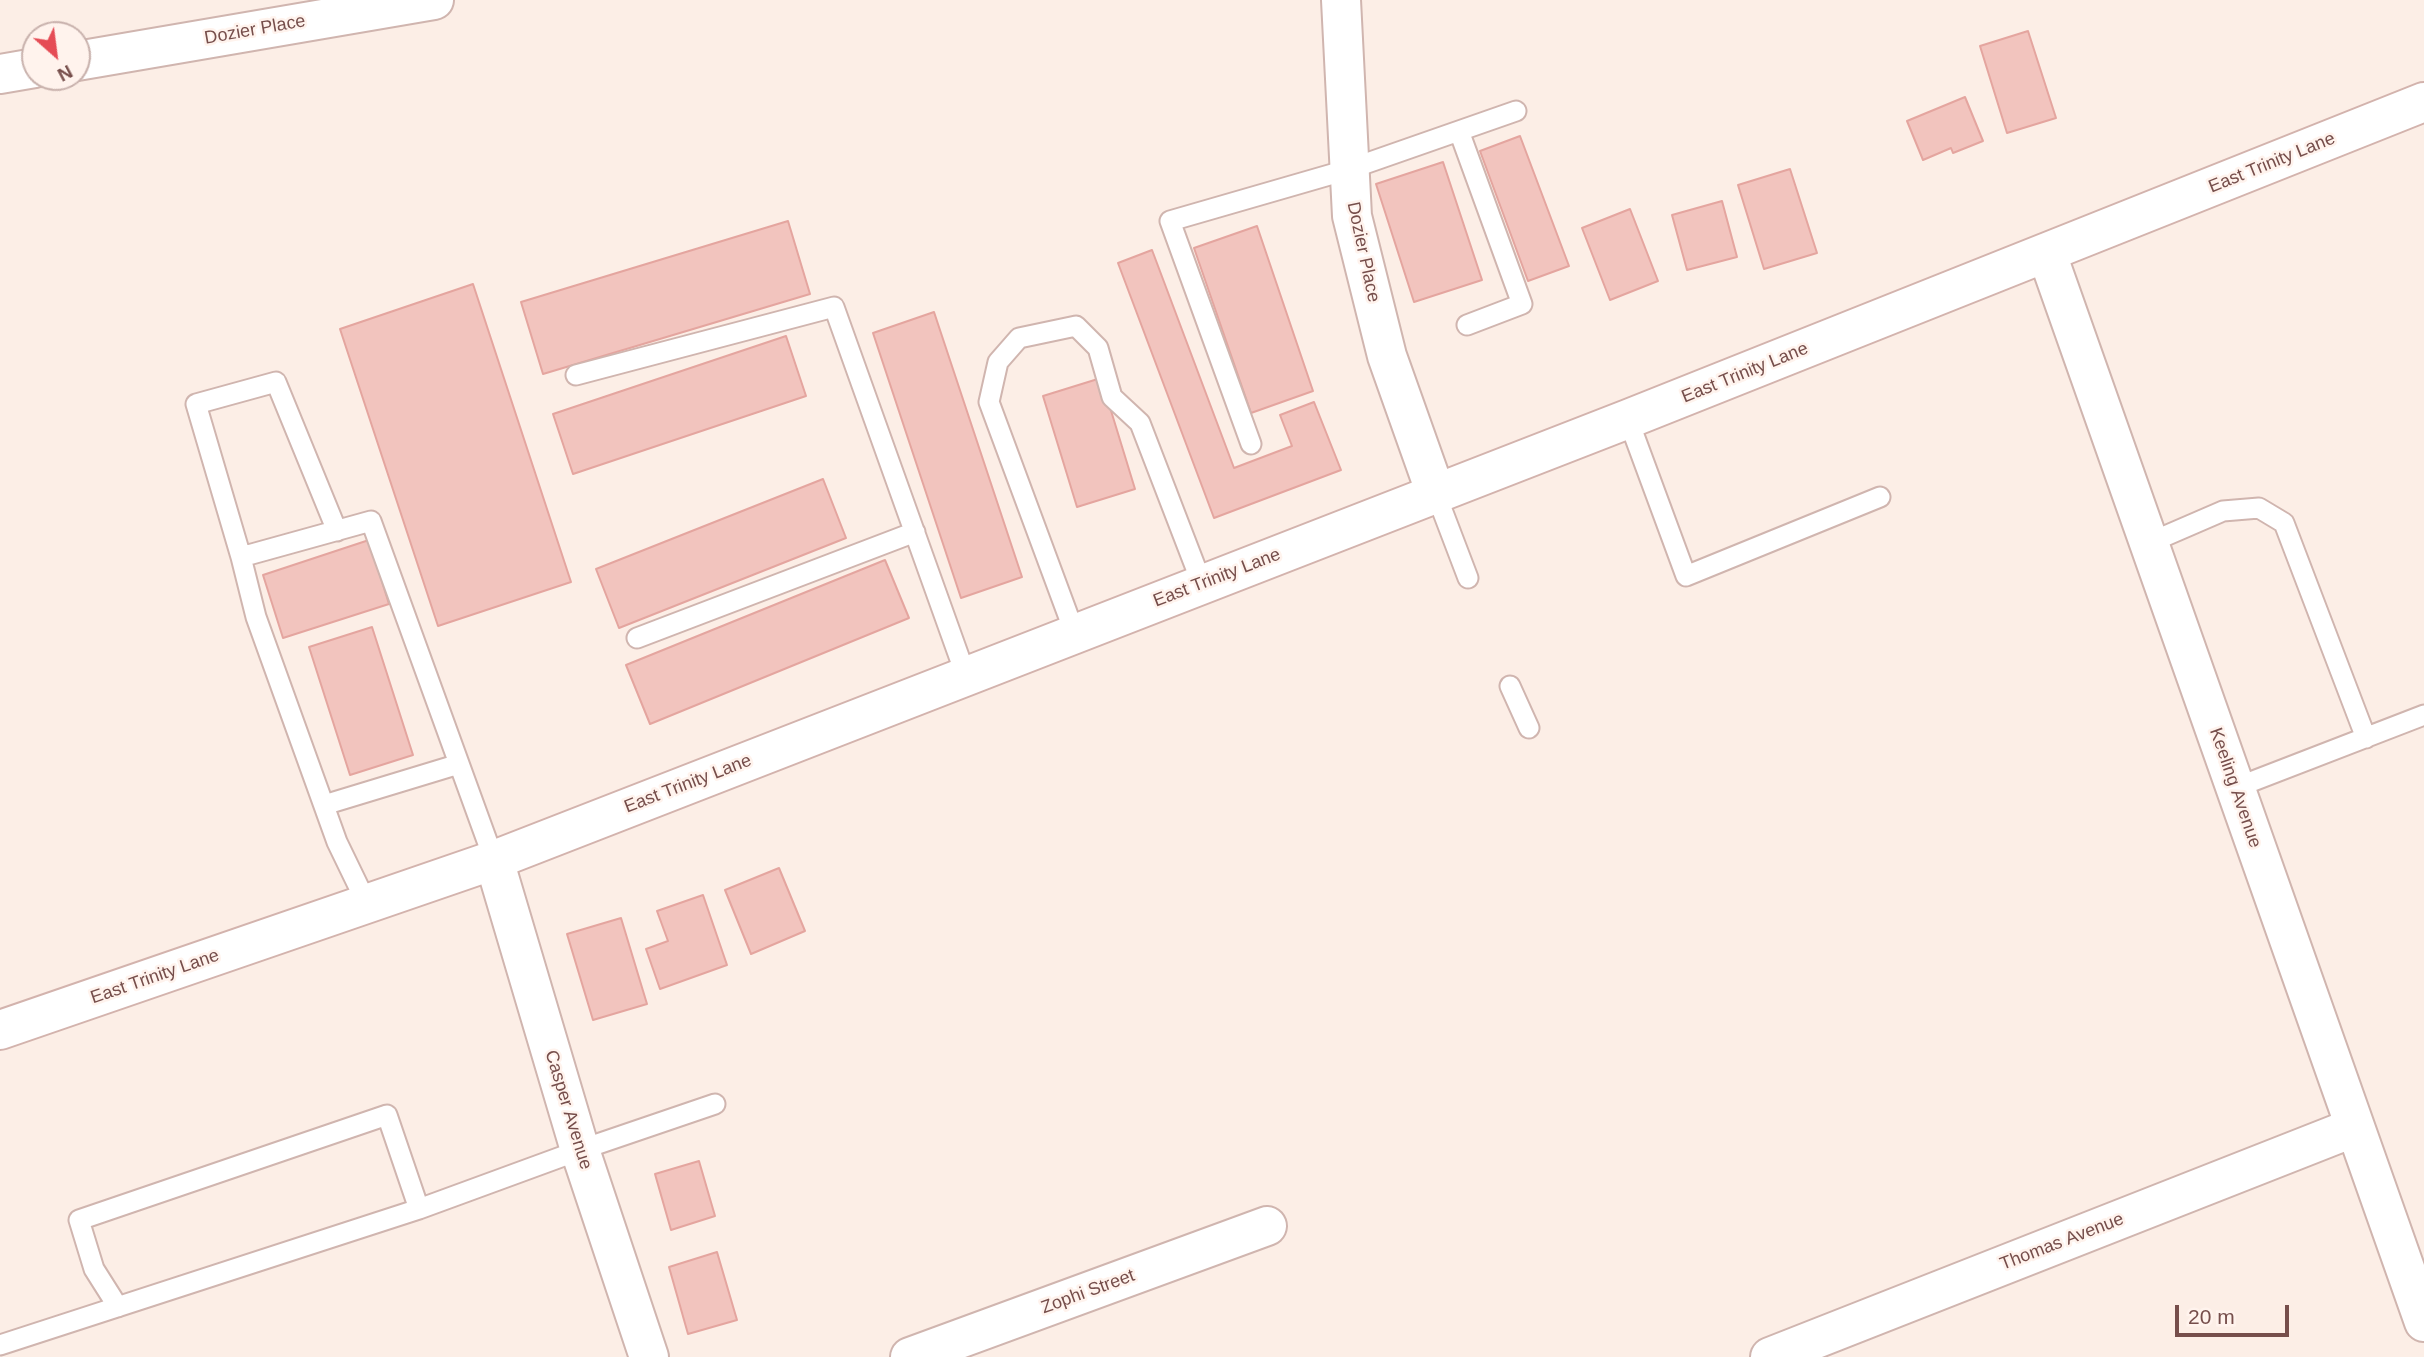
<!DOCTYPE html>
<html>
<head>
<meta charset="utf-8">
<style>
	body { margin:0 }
	#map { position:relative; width:2424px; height:1357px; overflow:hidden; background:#fceee6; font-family:Helvetica,sans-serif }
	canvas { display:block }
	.north { position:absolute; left:21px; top:21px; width:70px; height:70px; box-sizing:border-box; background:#fff3ed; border:2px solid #c8b1ac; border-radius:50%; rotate:152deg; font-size:19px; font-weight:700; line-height:28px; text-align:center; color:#764e4b }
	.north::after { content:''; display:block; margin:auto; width:24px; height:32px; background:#e54c55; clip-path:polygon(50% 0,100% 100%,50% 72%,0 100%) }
	.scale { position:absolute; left:2175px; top:1305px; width:114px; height:32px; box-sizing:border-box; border:4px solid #764e4b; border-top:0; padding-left:9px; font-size:21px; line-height:24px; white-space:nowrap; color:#764e4b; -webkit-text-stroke:5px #fff3ed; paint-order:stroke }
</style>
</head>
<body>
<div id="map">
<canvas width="2424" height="1357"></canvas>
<div class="north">N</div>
<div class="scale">20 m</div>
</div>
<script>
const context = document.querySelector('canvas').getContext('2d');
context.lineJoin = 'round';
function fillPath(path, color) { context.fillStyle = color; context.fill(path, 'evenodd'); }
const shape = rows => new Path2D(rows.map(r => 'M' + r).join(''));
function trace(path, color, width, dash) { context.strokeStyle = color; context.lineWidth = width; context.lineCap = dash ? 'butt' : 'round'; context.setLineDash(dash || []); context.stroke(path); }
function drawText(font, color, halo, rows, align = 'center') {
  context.font = font + ' Helvetica,sans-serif'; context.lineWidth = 5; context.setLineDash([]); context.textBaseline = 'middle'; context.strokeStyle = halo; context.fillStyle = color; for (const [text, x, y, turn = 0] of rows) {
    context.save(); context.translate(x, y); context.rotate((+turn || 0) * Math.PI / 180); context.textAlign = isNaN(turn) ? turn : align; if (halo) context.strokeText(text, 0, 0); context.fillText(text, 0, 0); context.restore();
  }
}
const building = shape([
	[2028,31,2056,118,2007,133,1980,46,2028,31],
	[1965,97,1983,141,1953,153,1951,148,1923,160,1907,121,1965,97],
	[1520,136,1569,266,1528,281,1480,151,1520,136],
	[1443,162,1482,280,1414,302,1376,184,1443,162],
	[1790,169,1817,253,1764,269,1738,185,1790,169],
	[1722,201,1737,257,1687,270,1672,215,1722,201],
	[1630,209,1658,281,1610,300,1582,228,1630,209],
	[788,221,810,294,543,374,521,302,788,221],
	[1257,226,1313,391,1251,413,1194,248,1257,226],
	[1152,250,1234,468,1292,446,1280,415,1314,402,1341,470,1214,518,1118,263,1152,250],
	[473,284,571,582,438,626,340,329,473,284],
	[934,312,1022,577,961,598,873,333,934,312],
	[786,336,806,396,573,474,553,414,786,336],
	[1101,378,1135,489,1077,507,1043,396,1101,378],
	[823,479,846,538,619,628,596,569,823,479],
	[369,540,389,604,283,638,263,575,369,540],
	[885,560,909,618,650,724,626,665,885,560],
	[372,627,413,755,350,775,309,647,372,627],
	[779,868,805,931,751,954,725,890,779,868],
	[703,895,727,965,660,989,646,949,668,941,657,911,703,895],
	[621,918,647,1004,593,1020,567,934,621,918],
	[699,1161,715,1216,671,1230,655,1174,699,1161],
	[717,1252,737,1320,688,1334,669,1267,717,1252]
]);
const service = shape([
	[1459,131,1522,304,1467,325],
	[576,375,834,307,966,676],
	[1628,419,1686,576,1880,497],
	[1251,444,1170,221,1350,169,1516,111],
	[1436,494,1468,578],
	[2149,543,2223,511,2259,508,2284,523,2366,738],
	[241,557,196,404,276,382,337,531],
	[1075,634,989,402,998,362,1019,338,1076,326,1098,348,1112,397,1140,423,1202,584],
	[637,638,915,532],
	[1510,686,1529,728],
	[2235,788,2424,715],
	[324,805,459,764],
	[367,904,337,842,256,617,241,557,371,521,494,860],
	[118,1307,94,1269,79,1220,387,1115,419,1209],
	[0,1345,419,1209,580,1150,715,1104]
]);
const minor = shape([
	[1341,0,1352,216,1387,356,1436,494],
	[77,61,434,0],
	[0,74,35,68],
	[2047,254,2424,1322],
	[494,860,580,1150,649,1357],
	[910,1357,1267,1226],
	[1770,1357,2355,1127]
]);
const secondary = shape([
	[0,1030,494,860,1628,419,2424,102]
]);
const streetNames = [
	["Dozier Place",255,30,-10],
	["East Trinity Lane",2272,163,-22],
	["Dozier Place",1363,252,78],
	["East Trinity Lane",1745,373,-22],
	["East Trinity Lane",1217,578,-21],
	["East Trinity Lane",688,784,-21],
	["Keeling Avenue",2235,788,71],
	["East Trinity Lane",155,977,-19],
	["Casper Avenue",568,1110,73],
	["Thomas Avenue",2062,1242,-21],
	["Zophi Street",1088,1292,-20]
];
fillPath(building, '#f2c4be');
trace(building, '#e4a59f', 2);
trace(service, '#d0b5af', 23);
trace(minor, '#d0b5af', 42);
trace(secondary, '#d3b3ad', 42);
trace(service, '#fff', 19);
trace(minor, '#fff', 38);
trace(secondary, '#fff', 38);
drawText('18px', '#764e4b', '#fff3ed', streetNames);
</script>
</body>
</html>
